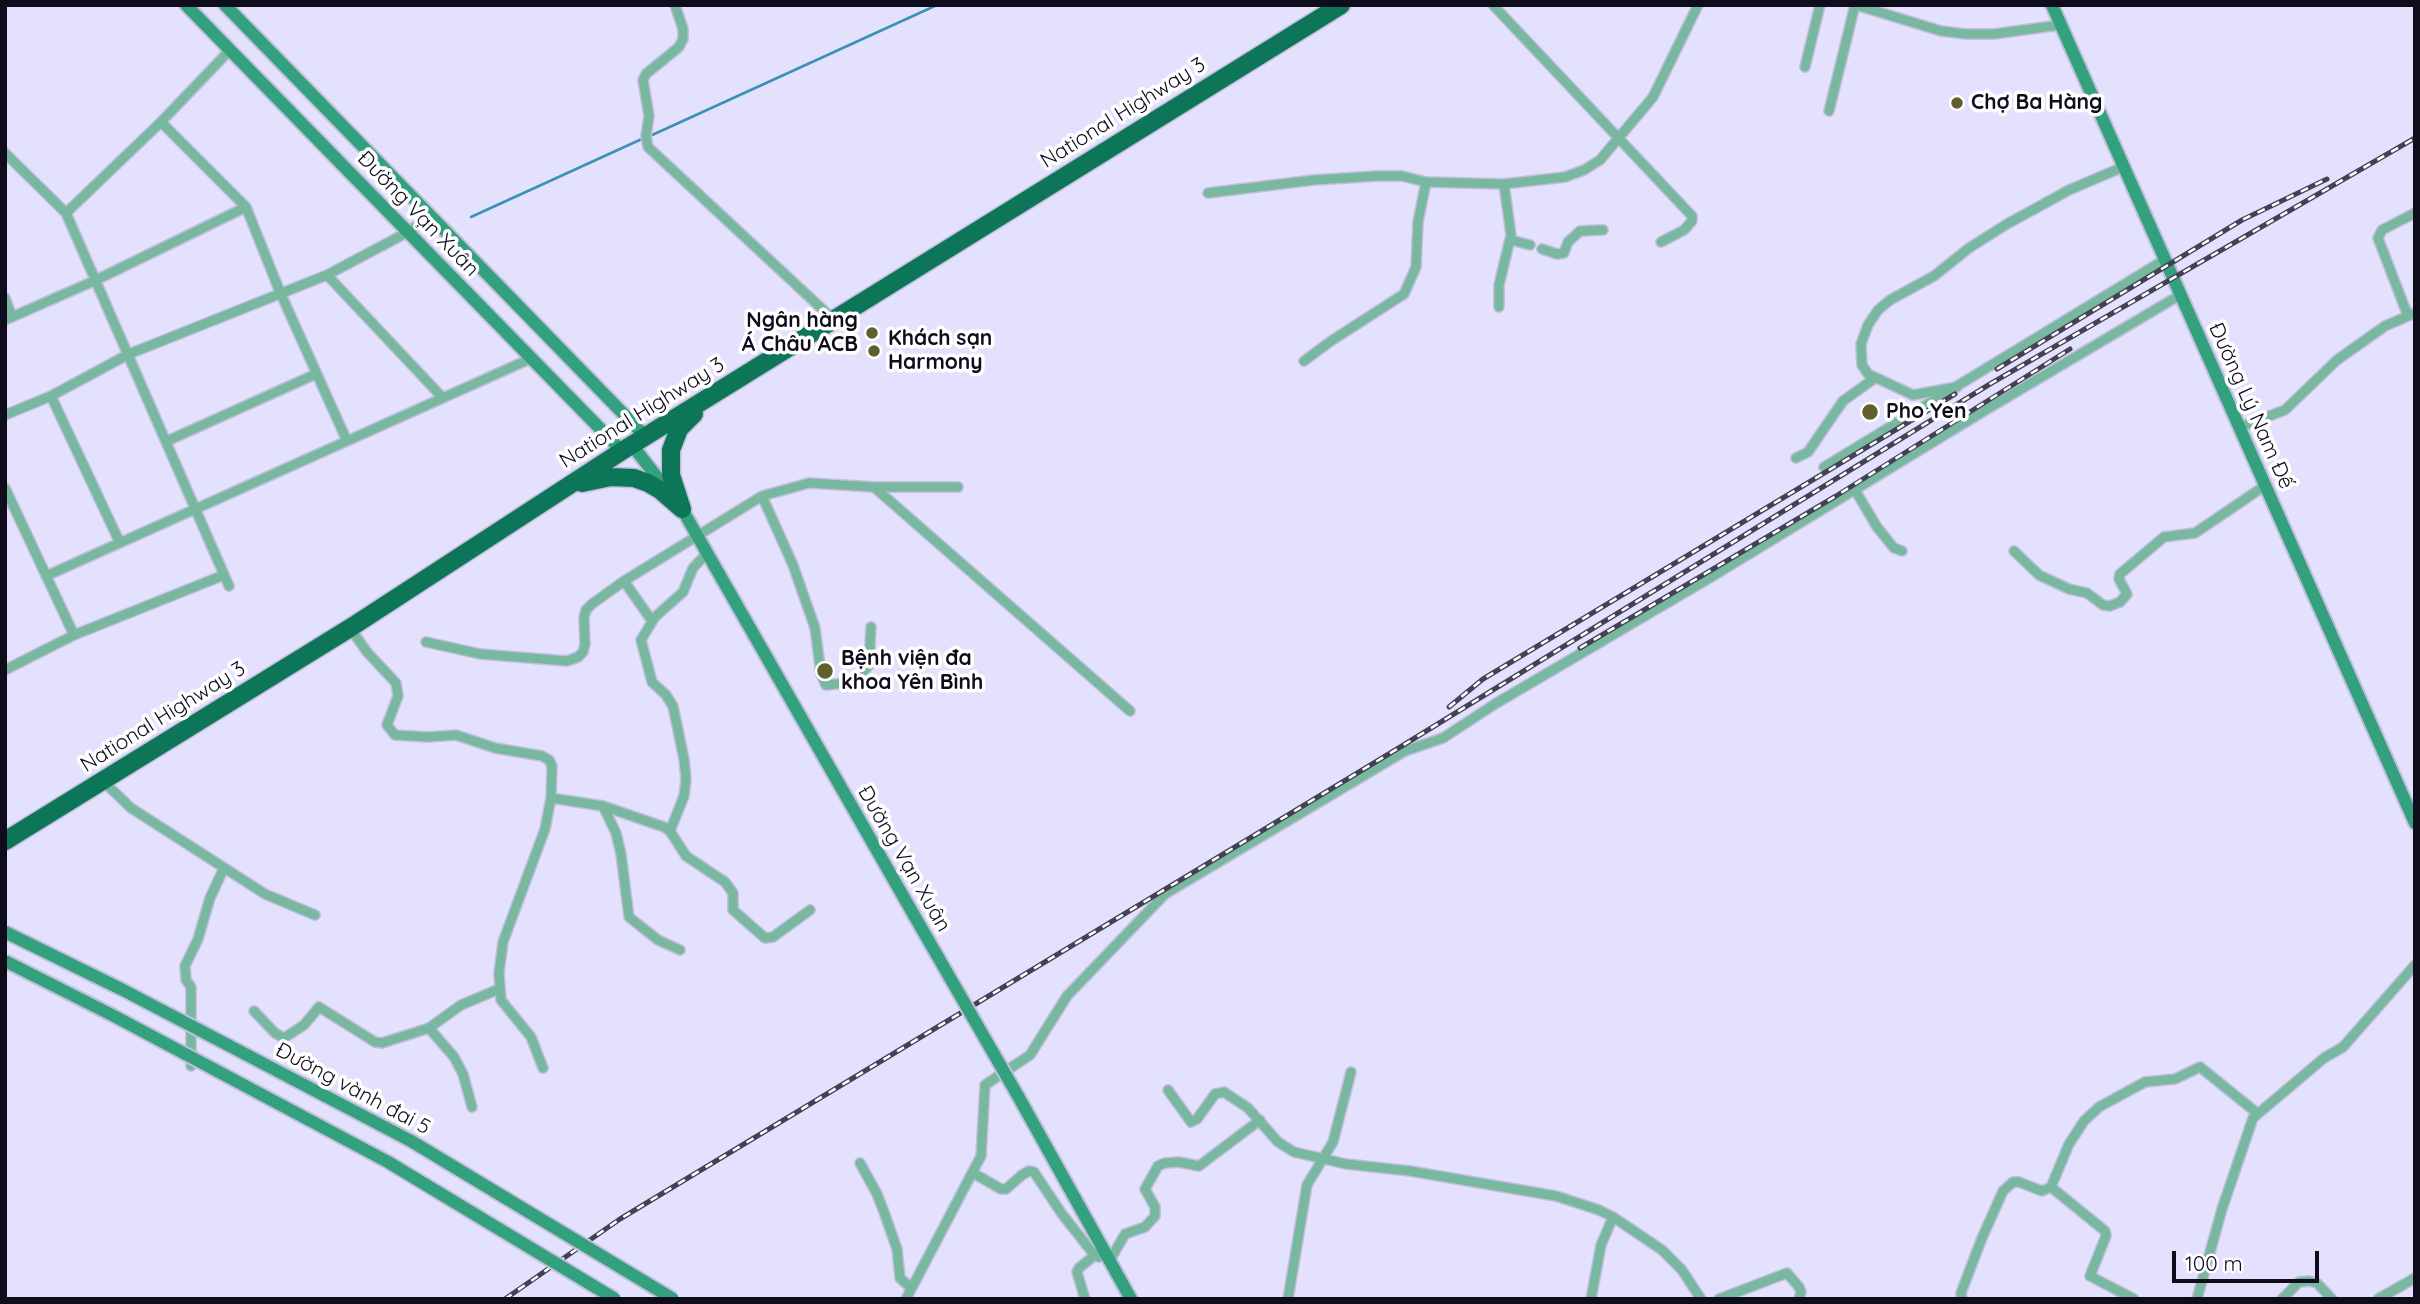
<!DOCTYPE html>
<html>
<head>
<meta charset="utf-8">
<style>
	body { margin:0 }
	#map { position:relative; width:2420px; height:1304px; overflow:hidden; background:#e3e1fe; font-family:Quicksand,sans-serif }
	canvas { display:block }
	.frame { position:absolute; inset:0; border:7px solid #0f0d1c; pointer-events:none }
	.scale { position:absolute; left:2172px; top:1251px; width:147px; height:32px; box-sizing:border-box; border:4px solid #0f0d1c; border-top:0; padding-left:9px; font-size:21px; line-height:24px; white-space:nowrap; color:#0f0d1c; -webkit-text-stroke:5px #fff; paint-order:stroke }
</style>
</head>
<body>
<div id="map">
<canvas width="2420" height="1304"></canvas>
<div class="frame"></div>
<div class="scale">100 m</div>
</div>
<script>
const context = document.querySelector('canvas').getContext('2d');
context.lineJoin = 'round';
const shape = rows => new Path2D(rows.map(r => 'M' + r).join(''));
function trace(path, color, width, dash) { context.strokeStyle = color; context.lineWidth = width; context.lineCap = dash ? 'butt' : 'round'; context.setLineDash(dash || []); context.stroke(path); }
function drawText(font, color, halo, rows, align = 'center') {
  context.font = font + ' Quicksand,sans-serif'; context.lineWidth = 7; context.setLineDash([]); context.textBaseline = 'middle'; context.strokeStyle = halo; context.fillStyle = color; for (const [text, x, y, turn = 0] of rows) {
    context.save(); context.translate(x, y); context.rotate((+turn || 0) * Math.PI / 180); context.textAlign = isNaN(turn) ? turn : align; if (halo) context.strokeText(text, 0, 0); context.fillText(text, 0, 0); context.restore();
  }
}
const stream = shape([
	[650,136,937,5],
	[471,217,644,138]
]);
const street = shape([
	[675,5,683,29,683,39,679,47,646,74,643,80,649,116,646,136,648,147,834,320],
	[1493,5,1692,216,1692,221,1684,230,1661,242],
	[1856,5,1941,31,1966,34,1994,34,2060,25],
	[1805,67,1820,5],
	[1829,111,1855,5],
	[161,122,246,207,280,292,347,441],
	[5,153,66,213,229,586],
	[1208,193,1314,180,1377,176,1402,176,1426,182,1504,184,1565,177,1584,170,1600,160,1653,97,1698,5],
	[66,213,161,122,230,50],
	[1511,240,1530,245],
	[1542,249,1557,254,1564,253,1568,242,1580,231,1603,230],
	[327,275,442,397],
	[5,298,12,317],
	[1499,307,1499,285,1511,235,1504,184],
	[2408,316,2378,238,2382,230,2415,213],
	[5,320,94,281,246,207],
	[1304,361,1331,341,1404,294,1416,267,1418,222,1426,182],
	[1957,387,1913,395,1868,374,1862,365,1861,344,1868,325,1878,310,1890,300,1934,276,1969,248,2007,224,2069,190,2123,167],
	[51,396,120,543],
	[5,415,51,396,129,354,327,275,408,232,430,216],
	[2240,427,2285,410,2337,360,2385,326,2415,313],
	[167,441,316,374],
	[1796,458,1808,452,1843,401,1875,378],
	[1824,467,2164,260],
	[874,487,1130,711],
	[5,488,74,635],
	[1855,490,1877,527,1894,548,1902,551],
	[762,496,793,565,815,628,821,674,826,685,847,683,861,675,869,665,871,627],
	[2014,551,2039,575,2069,589,2087,593,2103,605,2110,606,2120,602,2127,594,2119,579,2120,574,2164,537,2195,533,2266,485],
	[46,576,532,358],
	[624,581,652,621],
	[350,628,367,652,396,683,398,696,387,725,395,735,428,737,456,735,495,748,542,756,549,760,552,766,551,798,545,829,503,942,499,973,501,1000,531,1037,543,1068],
	[426,642,480,654,567,661,578,657,583,652,585,644,584,618,586,610,592,604,624,581,762,496,809,483,874,487,958,487],
	[5,670,74,635,224,575],
	[103,781,131,808,265,894,315,915],
	[551,798,603,806,664,827,670,831,686,856,725,882,733,893,733,910,765,938,773,937,810,910],
	[603,806,616,833,621,854,629,917,658,940,680,950],
	[670,831,684,796,686,779,684,759,673,706,666,695,652,682,641,640,655,617,683,592,693,568,707,553],
	[254,1011,275,1033,284,1038,304,1025,319,1007,375,1042,382,1043,429,1028,461,1005,499,989],
	[429,1028,454,1057,463,1074,472,1107],
	[191,1066,191,987,186,980,185,966,198,939,210,898,224,868],
	[1168,1090,1191,1122,1197,1119,1215,1094,1224,1092,1248,1108,1278,1142,1294,1152,1346,1164,1410,1171,1556,1196,1599,1210,1613,1217,1662,1250,1682,1270,1701,1299],
	[860,1163,877,1194,884,1212,897,1249,900,1278,911,1288],
	[973,1173,1001,1189,1006,1189,1022,1175,1029,1171,1034,1172,1062,1214,1092,1252,1099,1257,1102,1254],
	[2051,1187,2105,1231,2106,1236,2090,1276,2134,1299],
	[1109,1262,1125,1234,1145,1227,1155,1216,1155,1207,1145,1189,1158,1166,1165,1163,1179,1162,1199,1166,1260,1120],
	[906,1299,981,1156,985,1085,1030,1055,1067,996,1165,894,1405,751,1443,738,1495,704,1711,577,1989,408,2180,295],
	[1085,1299,1077,1272,1079,1268,1095,1255],
	[1288,1299,1307,1185,1333,1142,1351,1072],
	[1591,1299,1601,1245,1613,1217],
	[1719,1299,1787,1273,1799,1287,1801,1292,1799,1299],
	[1962,1299,1961,1293,1982,1238,2003,1191,2013,1182,2019,1182,2042,1191,2051,1187,2069,1144,2084,1121,2099,1107,2145,1082,2175,1079,2200,1067,2257,1113],
	[2197,1299,2222,1209,2253,1118,2324,1058,2343,1047,2415,965],
	[2282,1299,2299,1282,2309,1281,2317,1283,2332,1299],
	[2378,1299,2415,1278]
]);
const secondary = shape([
	[186,5,622,451],
	[225,5,646,437],
	[2052,5,2415,823],
	[632,445,682,509,915,917],
	[1018,1096,1131,1299]
]);
const highway = shape([
	[582,483,611,477,634,478,648,483,660,490,682,509],
	[682,509,671,475,671,450,679,429,694,414],
	[5,841,350,628,622,451,1341,5]
]);
const rail = shape([
	[1997,369,2242,220,2327,179],
	[1580,648,1836,496,2070,349],
	[1449,707,1483,679,1955,394],
	[505,1299,620,1219,1397,749,1990,384,2415,138]
]);
const secondaryBridge = shape([
	[915,917,1018,1096],
	[5,932,123,990,411,1141,673,1299],
	[5,961,114,1016,388,1162,615,1299]
]);
const markers = [
	[1957,103,7,"#61602d"],
	[872,333,7,"#61602d"],
	[874,351,7,"#61602d"],
	[1870,412,9,"#61602d"],
	[825,671,9,"#61602d"]
];
const poiNames = [
	["Chợ Ba Hàng",1971,103],
	["Ngân hàng",858,321,"right"],
	["Á Châu ACB",858,345,"right"],
	["Khách sạn",888,339],
	["Harmony",888,363],
	["Pho Yen",1886,412],
	["Bệnh viện đa",841,659],
	["khoa Yên Bình",841,683]
];
const streetNames = [
	["National Highway 3",1123,113,-32],
	["Đường Vạn Xuân",418,214,46],
	["Đường Lý Nam Đế",2251,406,66],
	["National Highway 3",642,413,-32],
	["National Highway 3",163,717,-32],
	["Đường Vạn Xuân",904,859,60],
	["Đường vành đai 5",353,1089,28]
];
trace(stream, '#3992b5', 2.5);
trace(street, '#c1bfda', 12);
trace(secondary, '#c1bfda', 16);
trace(highway, '#c1bfda', 21);
trace(street, '#79b8a0', 9);
trace(secondary, '#33a17e', 12);
trace(highway, '#0d7659', 18);
trace(rail, '#434153', 5);
trace(rail, '#fff', 2.5, [8]);
trace(secondaryBridge, '#c1bfda', 16, []);
trace(secondaryBridge, '#33a17e', 12);
for (const [x, y, r, color] of markers) { const dot = new Path2D(); dot.arc(x, y, r, 0, 2 * Math.PI); context.fillStyle = color; context.fill(dot); trace(dot, '#fff', 2.5); }
drawText('bold 21px', '#0f0d1c', '#fff', poiNames, 'left');
drawText('21px', '#0f0d1c', '#fff', streetNames);
</script>
</body>
</html>
